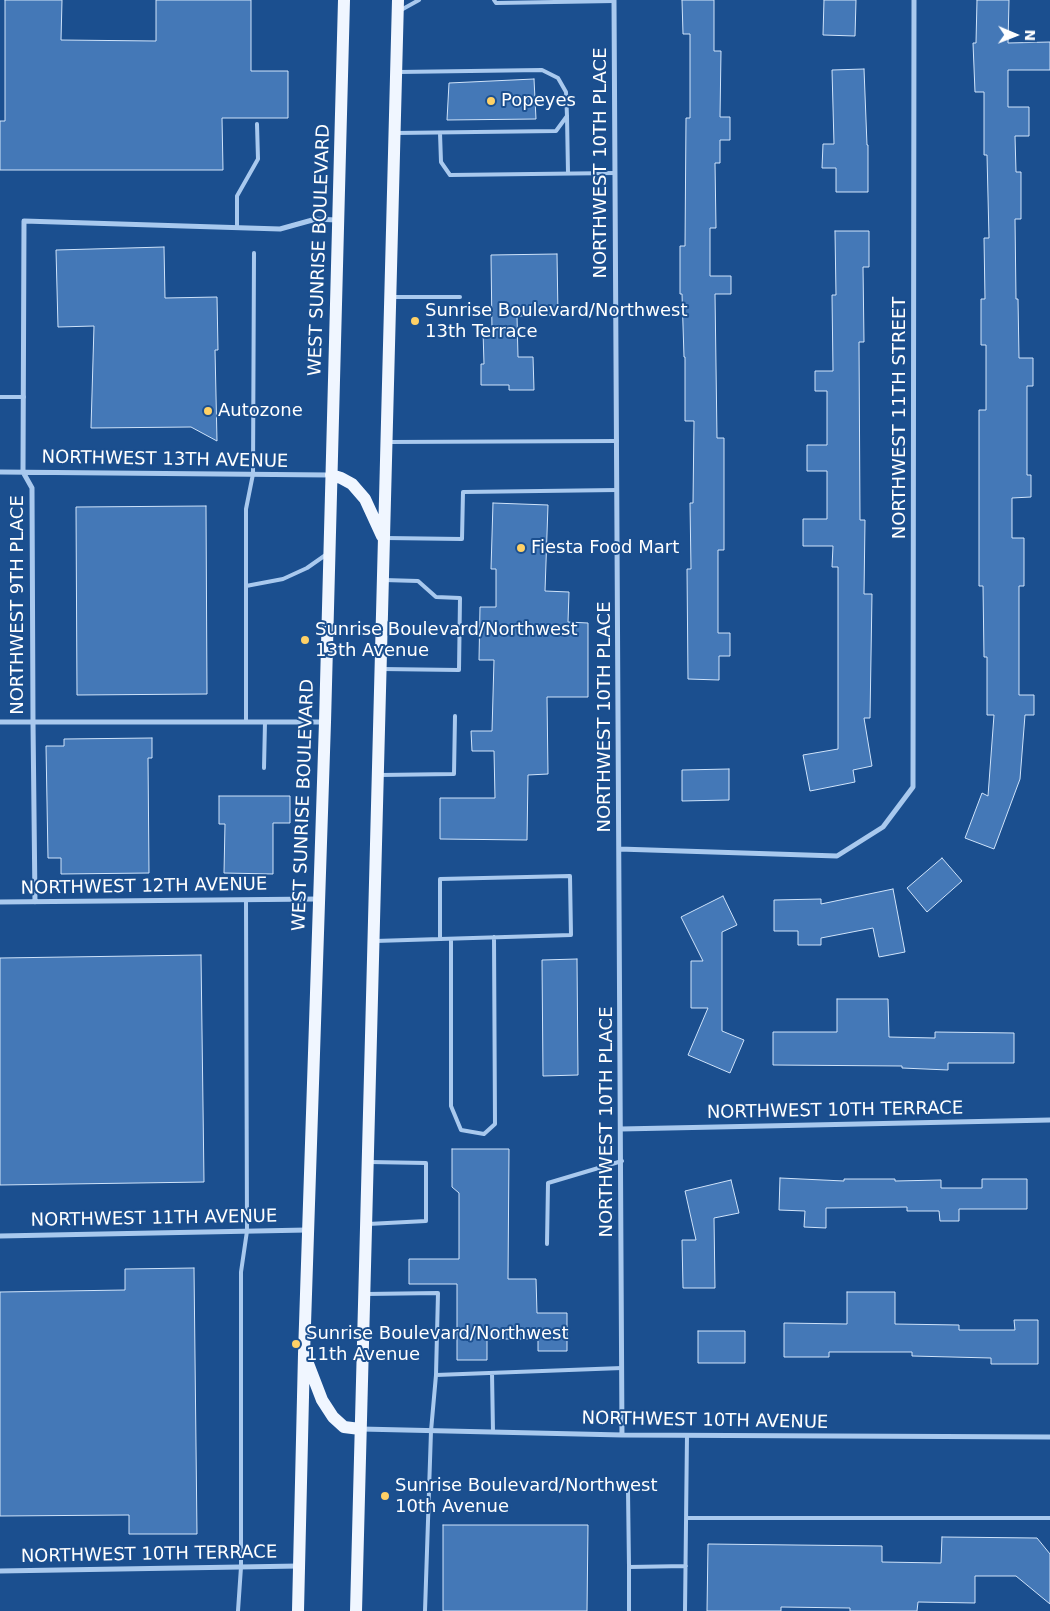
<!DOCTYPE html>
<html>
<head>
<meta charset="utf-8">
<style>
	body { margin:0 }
	#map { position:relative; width:1050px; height:1611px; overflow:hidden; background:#1b4f8f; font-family:"DejaVu Sans",sans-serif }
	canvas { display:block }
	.north { position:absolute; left:990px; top:10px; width:50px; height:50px; -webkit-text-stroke:4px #1b4f8f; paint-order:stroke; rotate:91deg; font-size:14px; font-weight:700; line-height:20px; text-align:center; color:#fff }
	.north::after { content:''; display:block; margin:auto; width:18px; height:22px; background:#fff; clip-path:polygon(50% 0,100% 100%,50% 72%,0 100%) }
</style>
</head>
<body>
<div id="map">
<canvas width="1050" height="1611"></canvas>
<div class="north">N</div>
</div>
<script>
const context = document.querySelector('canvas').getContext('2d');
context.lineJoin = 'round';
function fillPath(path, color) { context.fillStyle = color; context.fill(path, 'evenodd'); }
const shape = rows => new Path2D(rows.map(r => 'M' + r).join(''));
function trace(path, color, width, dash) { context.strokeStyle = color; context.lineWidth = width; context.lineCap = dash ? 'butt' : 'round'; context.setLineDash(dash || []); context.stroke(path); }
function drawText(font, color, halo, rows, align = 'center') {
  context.font = font + ' "DejaVu Sans",sans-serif'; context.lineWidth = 4; context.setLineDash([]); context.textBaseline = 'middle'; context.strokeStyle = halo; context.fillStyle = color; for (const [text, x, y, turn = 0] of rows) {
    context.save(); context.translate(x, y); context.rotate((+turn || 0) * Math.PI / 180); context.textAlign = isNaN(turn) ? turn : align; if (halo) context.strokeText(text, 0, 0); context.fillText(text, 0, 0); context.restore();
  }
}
const building = shape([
	[5,0,62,0,61,40,156,41,156,0,251,0,251,71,288,71,288,118,222,118,223,170,0,170,0,121,5,121,5,0],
	[682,0,714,0,714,51,721,51,720,117,730,117,730,140,720,140,720,163,715,163,716,228,710,228,710,276,731,276,731,294,715,294,717,438,724,438,724,550,718,550,718,633,730,633,730,656,719,656,719,680,688,679,687,569,691,569,690,503,693,503,694,421,685,421,685,357,684,357,682,294,680,294,680,246,685,246,686,118,690,118,690,34,683,34,682,0],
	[824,0,856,0,855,36,823,35,824,0],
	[977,0,1009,0,1008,43,1050,42,1050,70,1008,70,1008,107,1029,107,1029,136,1015,136,1016,172,1021,172,1021,219,1015,219,1016,299,1018,299,1019,358,1033,358,1033,386,1027,386,1027,475,1031,475,1031,497,1012,498,1012,538,1024,538,1024,586,1019,586,1019,695,1034,695,1034,715,1025,715,1020,779,994,849,965,838,982,793,988,796,994,715,987,715,987,657,984,657,983,586,979,586,979,410,986,410,986,345,981,345,981,299,985,299,984,238,989,238,987,155,984,155,984,92,975,92,973,43,976,43,977,0],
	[864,69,867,145,868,145,868,192,836,192,836,168,822,168,823,144,834,144,832,70,864,69],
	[534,79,536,119,447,120,449,83,534,79],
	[835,231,869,231,869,267,863,267,864,342,859,342,860,520,865,520,864,594,872,594,870,718,864,718,872,766,853,770,855,782,810,791,803,755,838,749,838,567,832,567,833,546,803,546,803,519,827,519,827,471,807,471,807,445,827,445,827,391,815,391,815,371,833,371,832,295,836,295,835,231],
	[164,247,165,298,217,297,218,350,215,350,217,441,191,427,91,428,94,326,58,327,56,250,164,247],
	[557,254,558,315,517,316,518,357,533,357,534,390,509,390,509,385,481,385,481,364,484,364,483,331,492,331,491,255,557,254],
	[493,503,548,505,545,591,569,592,568,622,588,623,588,697,547,697,548,774,528,775,527,840,440,839,440,798,495,798,494,751,472,751,471,731,492,731,494,660,479,660,480,607,496,607,496,569,491,569,493,503],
	[206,506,207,694,77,695,76,507,206,506],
	[152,738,152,758,148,758,149,873,61,874,61,858,48,858,46,746,64,746,64,739,152,738],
	[729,769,729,800,682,801,682,770,729,769],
	[219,796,290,796,290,823,273,823,273,874,224,873,225,824,219,824,219,796],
	[942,858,962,881,927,912,907,888,942,858],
	[893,889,905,952,879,957,873,928,821,938,821,945,798,945,798,931,774,931,774,900,821,899,821,904,893,889],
	[723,896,737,925,722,932,722,1031,744,1040,730,1073,688,1055,708,1008,691,1008,691,961,703,961,681,917,723,896],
	[201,955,204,1182,0,1185,0,958,201,955],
	[577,959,578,1075,543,1076,542,960,577,959],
	[837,999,888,999,889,1037,935,1038,935,1032,1014,1033,1014,1063,948,1063,948,1070,902,1068,902,1066,773,1065,773,1032,837,1032,837,999],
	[452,1149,509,1149,508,1279,536,1279,537,1313,567,1313,567,1351,538,1351,538,1339,487,1339,487,1360,457,1360,457,1284,409,1284,409,1259,459,1259,459,1193,452,1187,452,1149],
	[780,1178,844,1181,844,1179,895,1179,895,1181,941,1180,941,1188,982,1188,982,1179,1027,1179,1027,1209,959,1209,959,1221,940,1221,939,1211,907,1211,907,1207,826,1208,826,1228,804,1227,805,1211,779,1210,780,1178],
	[731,1180,739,1213,714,1218,715,1288,683,1288,682,1240,696,1240,685,1191,731,1180],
	[194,1268,197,1534,129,1534,129,1515,0,1516,0,1292,125,1290,125,1269,194,1268],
	[847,1292,895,1292,895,1324,959,1325,959,1330,1015,1330,1014,1320,1038,1320,1038,1364,991,1364,991,1358,912,1356,912,1352,829,1352,829,1357,784,1357,784,1323,847,1324,847,1292],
	[698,1331,745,1331,745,1363,698,1363,698,1331],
	[443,1525,588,1525,587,1611,443,1611,443,1525],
	[942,1537,1037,1538,1050,1554,1050,1604,1016,1576,975,1576,975,1603,918,1602,917,1611,850,1611,850,1608,781,1607,781,1611,707,1611,708,1544,882,1546,882,1562,941,1563,942,1537]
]);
const service = shape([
	[494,0,496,3,614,1],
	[401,10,419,0],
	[567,116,568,173],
	[396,133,556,131,567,116,566,92,558,78,542,70,398,72],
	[440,133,441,162,450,175,615,173],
	[237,227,237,196,258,159,257,124],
	[392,297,460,297],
	[0,397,24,397],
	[388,442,617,441],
	[386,538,462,539,463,492,617,490],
	[246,586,283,579,307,568,327,554],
	[382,669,459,670,460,598,436,597,418,581,384,580],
	[246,722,246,509,253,474,254,253],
	[264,768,265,722],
	[380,775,454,774,455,716],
	[451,939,451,1106,461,1130,484,1134,495,1124,494,937],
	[375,941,571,935,570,876,440,879,440,939],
	[368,1224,426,1221,426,1163,370,1162],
	[547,1244,548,1183,622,1161],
	[366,1294,438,1293,436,1375,431,1431,425,1611],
	[492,1373,493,1432],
	[436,1375,622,1368],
	[628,1490,629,1567],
	[686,1518,1050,1518],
	[238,1611,241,1567,241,1272,247,1231,246,900],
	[629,1611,629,1567,686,1566],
	[685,1611,687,1435]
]);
const minor = shape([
	[614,0,622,1435],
	[0,472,329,475],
	[0,722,324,722],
	[619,849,837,856,883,827,913,787,914,0],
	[0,902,319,899],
	[35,902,33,722,32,488,23,472,24,221,280,229,316,219,336,220],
	[621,1129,1050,1120],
	[0,1236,307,1230],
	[361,1429,622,1435,1050,1437],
	[0,1571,299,1566]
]);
const primary = shape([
	[331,475,341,478,352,484,365,499,382,536],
	[307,1361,322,1400,333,1417,344,1427,360,1429],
	[298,1611,304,1354,325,722,344,0],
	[356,1611,398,0]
]);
const markers = [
	[491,101,5,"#ffd166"],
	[415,321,5,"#ffd166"],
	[208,411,5,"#ffd166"],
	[521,548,5,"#ffd166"],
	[305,640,5,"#ffd166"],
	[296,1344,5,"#ffd166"],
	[385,1496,5,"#ffd166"]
];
const poiNames = [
	["Popeyes",501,101],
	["Sunrise Boulevard/Northwest",425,311],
	["13th Terrace",425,332],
	["Autozone",218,411],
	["Fiesta Food Mart",531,548],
	["Sunrise Boulevard/Northwest",315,630],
	["13th Avenue",315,651],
	["Sunrise Boulevard/Northwest",306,1334],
	["11th Avenue",306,1355],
	["Sunrise Boulevard/Northwest",395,1486],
	["10th Avenue",395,1507]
];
const streetNames = [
	["NORTHWEST 10TH PLACE",601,163,-90],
	["WEST SUNRISE BOULEVARD",320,250,-88],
	["NORTHWEST 11TH STREET",900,418,-90],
	["NORTHWEST 13TH AVENUE",165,460,1],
	["NORTHWEST 9TH PLACE",18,605,-90],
	["NORTHWEST 10TH PLACE",605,717,-90],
	["WEST SUNRISE BOULEVARD",304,805,-88],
	["NORTHWEST 12TH AVENUE",144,887,-1],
	["NORTHWEST 10TH TERRACE",835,1111,-1],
	["NORTHWEST 10TH PLACE",607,1122,-90],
	["NORTHWEST 11TH AVENUE",154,1219,-1],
	["NORTHWEST 10TH AVENUE",705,1421,1],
	["NORTHWEST 10TH TERRACE",149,1555,-1]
];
fillPath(building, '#4478b7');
trace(building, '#cfe3fa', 1);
trace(service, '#a9c9ee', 4);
trace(minor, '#a9c9ee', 5);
trace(primary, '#f0f6ff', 12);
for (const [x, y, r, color] of markers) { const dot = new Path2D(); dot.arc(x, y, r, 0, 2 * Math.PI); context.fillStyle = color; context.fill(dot); trace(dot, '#1b4f8f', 2); }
drawText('18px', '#fff', '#1b4f8f', poiNames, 'left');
drawText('18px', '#fff', '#1b4f8f', streetNames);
</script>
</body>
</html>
